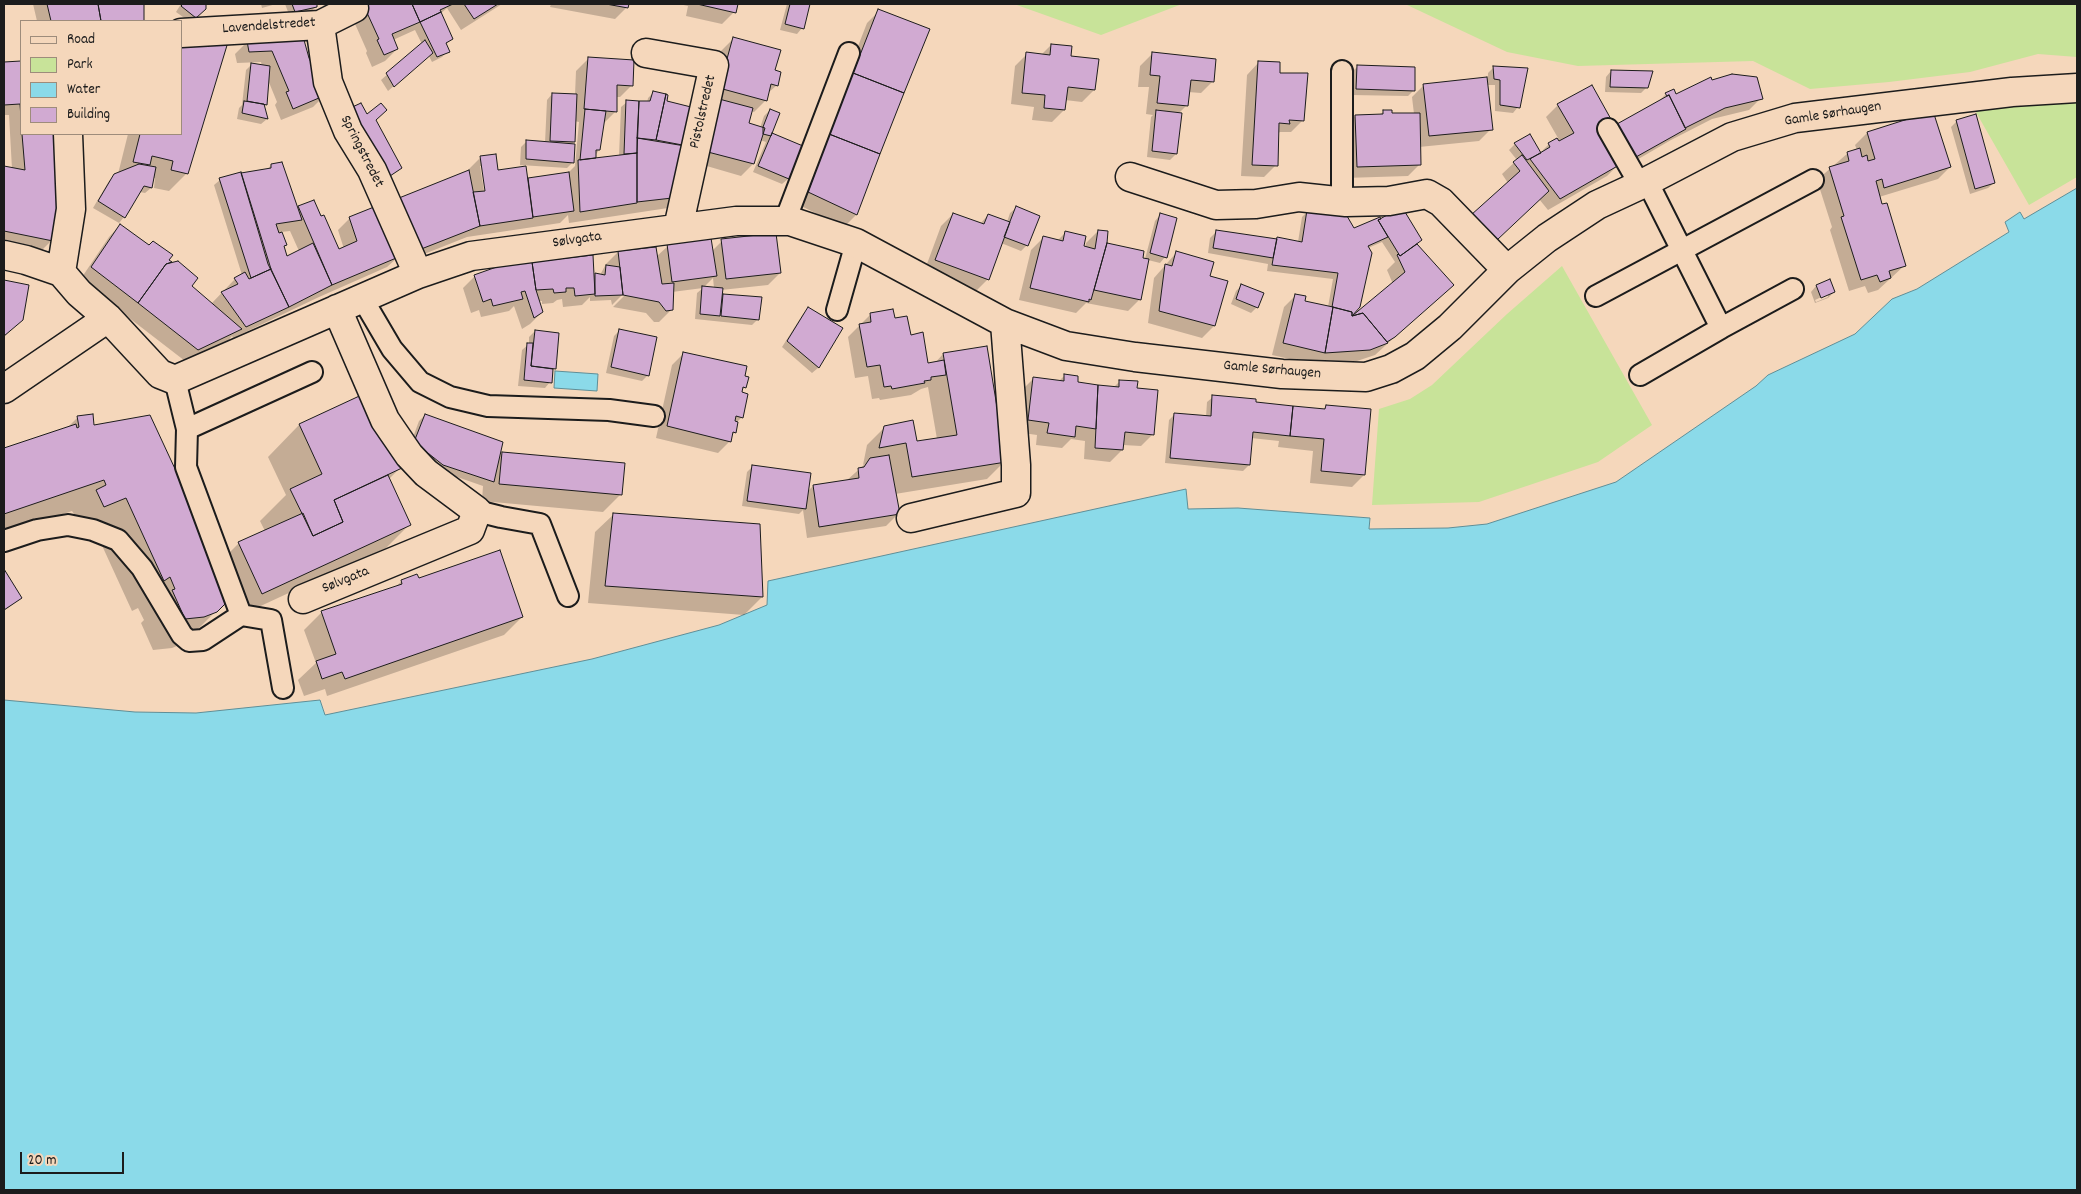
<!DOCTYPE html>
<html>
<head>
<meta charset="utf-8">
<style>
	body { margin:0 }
	#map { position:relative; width:2081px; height:1194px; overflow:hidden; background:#f5d7bb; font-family:Dekko,sans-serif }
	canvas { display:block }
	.frame { position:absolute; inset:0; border:5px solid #1c1c1c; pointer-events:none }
	.legend { position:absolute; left:20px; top:20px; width:162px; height:115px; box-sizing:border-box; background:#f5d7bb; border:1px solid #9e8c7b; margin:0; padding:6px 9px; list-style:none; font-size:15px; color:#1c1c1c }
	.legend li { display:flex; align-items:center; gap:10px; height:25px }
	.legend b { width:25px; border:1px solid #9e8c7b }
	.scale { position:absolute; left:20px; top:1152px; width:104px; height:22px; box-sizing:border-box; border:2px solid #1c1c1c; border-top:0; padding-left:6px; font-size:15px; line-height:18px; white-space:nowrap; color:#1c1c1c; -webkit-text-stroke:4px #f5d7bb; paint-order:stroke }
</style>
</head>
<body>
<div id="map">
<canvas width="2081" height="1194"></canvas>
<div class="frame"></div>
<ul class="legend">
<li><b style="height:6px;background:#f5d7bb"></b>Road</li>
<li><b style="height:14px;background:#c8e399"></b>Park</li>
<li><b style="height:14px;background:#8bdae9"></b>Water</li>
<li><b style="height:14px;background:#d1aad2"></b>Building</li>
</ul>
<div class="scale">20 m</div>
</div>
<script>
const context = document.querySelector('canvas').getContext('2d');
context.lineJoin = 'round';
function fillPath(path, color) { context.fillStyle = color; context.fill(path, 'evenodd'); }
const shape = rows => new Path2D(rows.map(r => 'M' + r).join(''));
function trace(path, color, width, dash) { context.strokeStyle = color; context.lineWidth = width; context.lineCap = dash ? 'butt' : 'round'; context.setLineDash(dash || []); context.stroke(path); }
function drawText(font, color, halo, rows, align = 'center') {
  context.font = font + ' Dekko,sans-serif'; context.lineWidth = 4; context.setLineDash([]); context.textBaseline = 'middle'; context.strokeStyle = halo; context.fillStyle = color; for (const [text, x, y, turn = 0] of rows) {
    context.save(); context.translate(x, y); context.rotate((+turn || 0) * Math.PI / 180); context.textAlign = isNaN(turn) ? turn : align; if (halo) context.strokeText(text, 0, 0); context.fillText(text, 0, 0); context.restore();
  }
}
const green = shape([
	[1014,4,1182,4,1101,35],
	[1405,4,2077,4,2077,57,2038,54,1970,72,1889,82,1810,89,1753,61,1578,66,1507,52],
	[2077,103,2077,177,2029,205,1973,107],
	[1562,266,1652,425,1598,462,1479,502,1372,505,1379,409,1410,399,1432,385,1507,314]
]);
const water = shape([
	[2077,188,2077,1190,4,1190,4,700,135,712,196,713,320,700,325,715,592,659,719,625,767,605,768,581,1186,489,1188,509,1238,508,1370,518,1369,529,1448,528,1487,524,1616,482,1756,386,1768,375,1855,334,1892,299,1917,289,2009,232,2005,222,2020,212,2024,219,2077,188],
	[555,371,598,374,597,391,554,388,555,371]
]);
const shadow = shape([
	[33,4,143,4,143,21,37,21],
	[181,4,205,4,205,9,190,22,176,12],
	[261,4,276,4,262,8],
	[285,4,315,4,316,7,310,12,290,17],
	[323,4,349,4,326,14],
	[366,4,502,4,461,30,447,8,440,14,452,39,445,45,448,51,442,57,432,62,429,56,388,91,381,80,422,44,415,30,393,40,397,49,385,61,372,67,366,53,367,51,352,17],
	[551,4,628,4,627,7,615,19,550,7],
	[679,4,736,4,734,12,722,24,686,16,688,6],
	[787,4,808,4,802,28,797,34,780,30],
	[879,11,928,30,856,215,844,227,797,204,867,23],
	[733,39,774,71,777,85,767,94,766,100,754,112,751,111,748,124,760,128,764,116,770,110,771,133,788,179,782,184,753,172,766,142,760,140,753,164,741,176,693,162,721,51],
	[247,42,308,59,325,95,313,107,281,120,275,105,277,102,268,80,266,104,263,107,267,119,261,124,237,119,239,108,242,105,246,70,252,64,262,66,261,62,237,63,235,54],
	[1051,45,1070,57,1094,90,1082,102,1065,100,1064,110,1052,122,1032,120,1034,107,1011,104,1015,66,1027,54,1041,55],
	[1152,54,1213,81,1201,93,1188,92,1187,105,1178,114,1176,154,1170,160,1147,157,1151,117,1153,115,1146,114,1149,87,1138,87,1140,66],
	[588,59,632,85,620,97,616,97,615,112,603,124,599,150,592,160,619,156,621,107,627,102,647,103,648,98,654,92,666,96,667,94,665,102,701,111,680,196,668,208,569,223,568,215,560,223,467,237,399,264,397,258,387,267,319,297,233,338,232,336,228,341,185,361,80,280,109,237,120,225,172,263,190,286,211,304,235,279,242,275,214,185,220,180,267,170,271,165,297,208,314,201,339,251,344,249,338,230,350,218,469,172,469,169,481,157,497,172,527,180,567,174,575,166,579,122,574,121,574,142,570,145,573,162,567,168,520,165,521,147,527,141,545,143,547,100,552,94,575,95,576,71],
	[480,166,483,166,487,197,485,197],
	[290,231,299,251,286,257,283,248,286,245,281,232],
	[21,62,21,134,58,134,52,240,40,252,4,245,4,167,12,169,9,115,4,115,4,63],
	[1259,62,1279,74,1307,75,1306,104,1303,106,1303,120,1291,132,1280,132,1277,134,1276,165,1264,177,1241,176,1247,75],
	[1357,67,1414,90,1408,96,1351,95,1352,72],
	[1494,67,1518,107,1513,113,1495,111,1495,85,1487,85,1491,129,1479,141,1419,147,1420,164,1408,176,1345,178,1343,128,1355,116,1379,115,1383,112,1391,115,1414,114,1412,97,1424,85,1488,78,1488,73],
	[1611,71,1647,87,1641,93,1605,92,1606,77],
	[1712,81,1761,98,1749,110,1712,119,1671,140,1623,168,1620,163,1607,176,1548,210,1539,199,1508,183,1502,174,1517,160,1509,150,1515,144,1540,153,1549,144,1558,138,1546,117,1558,105,1605,139,1618,125,1658,102,1666,94,1675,96],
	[1932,113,1950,167,1938,179,1879,197,1905,265,1878,290,1868,293,1865,286,1849,291,1830,230,1832,227,1817,180,1848,153,1857,150,1855,145,1867,133],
	[1957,121,1994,183,1988,188,1970,194,1951,127],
	[128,134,181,134,187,173,169,191,154,188,155,178,153,178,151,188,145,193,140,192,124,217,119,223,93,208,109,181,118,174],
	[1016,208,1027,245,1021,251,1001,243,988,279,976,291,924,272,941,226,953,214,980,224,988,215,1007,222,1010,213],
	[1308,211,1354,230,1379,219,1416,244,1452,285,1375,355,1357,361,1312,364,1272,355,1284,307,1296,295,1304,302,1328,307,1333,279,1267,271,1268,264,1208,253,1210,238,1216,232,1298,242,1302,217],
	[1382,242,1395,262,1387,270,1393,284,1351,319,1368,248],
	[1160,215,1165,257,1160,263,1148,260,1140,299,1128,311,1086,303,1076,313,1019,300,1031,250,1043,238,1057,241,1066,232,1082,247,1085,248,1086,243,1098,231,1105,244,1143,252,1142,259,1145,259,1155,221],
	[722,241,780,273,768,285,721,290,721,295,760,298,758,319,752,325,695,319,697,293,703,288,672,292,672,309,659,322,654,322,646,313,613,307,626,294,623,294,612,305,611,300,590,301,590,297,582,305,563,307,562,299,557,300,553,303,542,304,542,301,538,301,542,312,530,324,522,329,514,306,509,311,481,317,479,310,471,313,463,288,475,276,593,277,595,275,600,275,606,264,618,252,656,257,668,246,712,251],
	[713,278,714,288,703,288],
	[1176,253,1208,277,1214,326,1202,338,1148,323,1154,278],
	[4,281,27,286,22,320,4,337],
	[1242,285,1257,307,1251,313,1231,304,1236,291],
	[1816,286,1834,292,1828,298,1815,303,1811,292],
	[1828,294,1828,297,1816,302,1815,300],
	[809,308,842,328,818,368,812,373,782,347,803,314],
	[871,314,894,320,910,336,927,364,935,363,943,354,1005,461,987,479,895,494,898,514,886,526,807,538,803,510,799,514,742,506,747,472,752,467,807,492,813,486,846,481,865,464,863,465,867,445,885,427,916,443,937,439,928,387,921,389,911,395,880,400,879,398,872,399,868,376,855,378,848,337],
	[620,330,648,375,642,381,606,373,614,336],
	[535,331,554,368,552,371,550,382,545,388,518,386,522,350,529,344,529,337],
	[684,353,744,377,745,387,739,393,742,417,737,422,735,432,731,436,730,441,718,453,656,438,672,365],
	[1065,375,1076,383,1114,387,1120,381,1136,389,1153,434,1141,446,1123,445,1122,450,1110,462,1084,459,1085,441,1071,439,1062,448,1036,445,1037,435,1016,432,1022,390,1034,378,1059,381],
	[367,394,400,468,389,479,409,525,386,548,239,616,230,597,184,643,172,648,153,650,141,623,144,620,138,608,132,611,94,528,72,537,66,523,74,514,72,511,4,534,4,450,66,429,78,417,93,427,214,557,209,562,215,575,216,566,239,543,265,531,260,521,286,495,268,457,299,425],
	[1213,397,1255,403,1323,410,1326,406,1364,475,1352,487,1310,483,1313,451,1278,447,1279,441,1251,438,1249,465,1243,471,1165,463,1169,420,1175,414,1206,417,1207,402],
	[425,415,498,458,503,453,621,494,603,512,482,501,483,486,437,470,409,448,419,421],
	[613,515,762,597,744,615,588,603,595,532],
	[4,572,21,598,4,611],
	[418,580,522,617,504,635,327,696,325,689,304,696,298,680,316,663,304,630,322,612,395,587,402,581]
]);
const building = shape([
	[47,4,98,4,101,21,51,21,47,4],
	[98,4,144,4,144,21,101,21,98,4],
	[183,4,206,4,206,9,196,18,181,6,183,4],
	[292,4,317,4,317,7,295,12,292,4],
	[363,4,412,4,420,22,392,34,398,49,384,55,377,40,379,39,363,4],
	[412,4,453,4,440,10,441,12,420,22,412,4],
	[464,4,498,4,474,19,464,4],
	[606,4,629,4,628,8,606,4],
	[697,4,738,4,736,13,697,4],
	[790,4,810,4,804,29,785,24,790,4],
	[878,9,930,29,904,93,853,73,878,9],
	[441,12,453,39,446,43,450,52,437,57,420,22,441,12],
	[287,34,304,40,309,58,326,95,293,109,286,92,289,91,272,51,249,52,247,41,287,34],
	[733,37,781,50,775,70,781,72,778,86,771,84,767,101,719,88,733,37],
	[181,39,228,42,188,174,171,170,173,161,152,156,150,165,133,162,140,134,181,134,181,39],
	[425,40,433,53,394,87,386,73,425,40],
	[1051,44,1072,46,1071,56,1099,59,1095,90,1068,87,1065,110,1044,108,1045,95,1022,93,1026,52,1050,55,1051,44],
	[1152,52,1216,59,1214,82,1191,80,1188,106,1157,103,1160,76,1150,75,1152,52],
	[588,57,634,60,633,86,617,85,617,112,584,109,588,57],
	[21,61,21,118,20,104,4,105,4,62,21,61],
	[1258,61,1280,62,1280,73,1308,73,1304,121,1289,120,1290,124,1279,123,1278,166,1252,165,1258,61],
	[251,63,270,66,267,105,247,101,251,63],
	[1357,65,1415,67,1415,91,1356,89,1357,65],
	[1493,66,1528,68,1520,108,1500,105,1500,80,1494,79,1493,66],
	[1611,70,1653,71,1648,88,1610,87,1611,70],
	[853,73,904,93,880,154,829,134,853,73],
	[1732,74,1757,77,1763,99,1725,108,1685,128,1669,95,1667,96,1665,93,1674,89,1676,94,1711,77,1712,80,1732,74],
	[1487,77,1493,130,1429,136,1423,84,1487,77],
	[1592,85,1612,121,1621,164,1560,199,1530,159,1550,147,1548,143,1557,138,1559,141,1574,133,1557,104,1592,85],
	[653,91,666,94,656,140,637,138,639,101,650,101,653,91],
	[552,93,577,94,575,142,550,141,552,93],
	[666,94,668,95,667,101,703,110,693,147,656,140,666,94],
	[1669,95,1686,129,1636,157,1617,124,1669,95],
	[719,99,753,108,749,123,765,128,754,164,704,151,719,99],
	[626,100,639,101,637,153,624,154,626,100],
	[244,101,264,104,268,119,242,113,244,101],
	[361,103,367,114,381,103,387,110,376,120,402,168,390,176,383,173,346,110,361,103],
	[585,109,606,111,600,150,596,150,596,158,580,160,585,109],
	[770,109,780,113,771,136,763,134,763,127,770,109],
	[1156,110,1182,113,1177,154,1152,151,1156,110],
	[1383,110,1392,110,1392,113,1420,113,1421,165,1357,167,1355,115,1383,114,1383,110],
	[1933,111,1951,167,1884,188,1882,179,1876,181,1882,204,1887,203,1906,266,1889,271,1891,278,1880,282,1877,275,1861,280,1841,217,1844,216,1829,167,1849,161,1847,152,1860,148,1862,157,1867,155,1868,161,1875,159,1867,132,1933,111],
	[1976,114,1995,183,1975,189,1956,120,1976,114],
	[772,133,803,146,789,179,758,166,772,133],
	[22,134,59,134,61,177,53,241,4,231,4,166,25,170,22,134],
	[829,134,880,154,857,215,808,192,829,134],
	[1530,134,1541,153,1527,160,1514,143,1530,134],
	[637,138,691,147,681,197,637,202,637,138],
	[526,140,575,144,574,163,526,159,526,140],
	[637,153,637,203,580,212,578,160,637,153],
	[496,154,498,170,526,166,533,218,480,226,473,192,485,191,480,156,496,154],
	[1522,155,1549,191,1497,240,1471,215,1520,171,1513,162,1522,155],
	[282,162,302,220,276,224,279,233,282,232,287,245,284,246,287,256,313,243,332,285,289,307,268,264,241,173,271,168,271,164,282,162],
	[139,164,156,167,152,188,144,186,125,218,98,201,114,174,139,164],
	[469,170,480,226,411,253,394,200,469,170],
	[241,172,271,269,251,278,219,178,241,172],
	[569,172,574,211,533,217,528,178,569,172],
	[314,200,321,216,324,215,339,249,357,241,349,217,384,203,401,256,332,285,298,206,314,200],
	[1016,206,1040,216,1028,246,1004,237,1016,206],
	[1402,207,1422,240,1400,256,1378,220,1402,207],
	[1307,210,1347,216,1354,228,1380,217,1381,219,1378,220,1388,237,1368,246,1372,253,1360,307,1352,316,1352,312,1332,307,1338,273,1272,265,1277,237,1302,242,1307,210],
	[953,213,984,224,988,214,1010,222,989,280,935,260,953,213],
	[1160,213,1177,218,1167,258,1150,253,1160,213],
	[120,224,149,245,153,241,173,255,169,260,172,262,166,264,138,303,91,267,120,224],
	[1098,230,1108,231,1107,243,1091,300,1089,299,1089,302,1030,288,1043,236,1063,241,1065,231,1086,236,1084,246,1095,249,1098,230],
	[1216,230,1277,239,1273,258,1213,248,1216,230],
	[776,233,781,273,726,279,721,239,776,233],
	[711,238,717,276,672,282,667,244,711,238],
	[1107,243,1144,251,1143,258,1149,259,1141,300,1094,290,1107,243],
	[1417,244,1454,285,1395,337,1387,342,1363,313,1352,316,1405,272,1397,255,1398,254,1400,256,1417,244],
	[656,247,662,284,674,283,673,310,666,311,659,302,623,295,618,251,656,247],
	[1176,251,1214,262,1210,276,1228,281,1215,326,1159,311,1165,264,1172,266,1176,251],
	[593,255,595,294,575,296,574,288,566,288,566,292,554,293,553,289,536,290,532,262,593,255],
	[178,261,198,278,192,286,242,329,198,350,138,303,166,264,178,261],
	[532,262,536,290,543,312,534,318,525,291,521,292,523,299,493,306,491,299,483,302,474,275,505,264,532,262],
	[606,265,620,267,623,295,595,296,595,273,605,275,606,265],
	[271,269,289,307,246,327,221,292,238,284,234,278,245,272,249,279,271,269],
	[1830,279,1835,292,1821,298,1816,285,1830,279],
	[4,280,29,285,23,320,4,336,4,280],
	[1241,284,1264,293,1258,308,1236,299,1241,284],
	[702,286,723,288,720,316,700,314,702,286],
	[723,294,762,297,759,320,721,316,723,294],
	[1295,294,1306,296,1305,301,1333,307,1325,353,1283,343,1295,294],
	[808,307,843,328,819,368,787,341,808,307],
	[1333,307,1352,312,1352,316,1363,313,1388,343,1370,350,1325,353,1333,307],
	[893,309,895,318,907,316,911,335,923,332,928,363,944,360,946,375,931,377,931,380,924,381,925,383,892,389,891,386,884,387,880,365,867,367,859,324,871,322,870,313,893,309],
	[619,329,657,337,649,376,611,367,619,329],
	[535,330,559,333,556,369,531,366,535,330],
	[527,343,533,343,531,366,553,369,552,383,524,380,527,343],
	[987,346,1006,462,912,477,906,443,879,448,884,426,913,420,917,441,957,435,943,353,987,346],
	[683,352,747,366,745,376,749,377,746,388,743,387,742,392,748,394,743,418,736,416,735,421,738,422,736,433,733,432,731,442,667,426,683,352],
	[1064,374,1078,376,1078,382,1098,385,1096,429,1076,426,1075,437,1047,433,1049,423,1028,420,1033,377,1064,381,1064,374],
	[1119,380,1138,381,1137,388,1158,390,1154,435,1125,432,1123,450,1095,448,1098,385,1119,387,1119,380],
	[368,392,402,468,334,500,343,522,313,536,290,489,322,474,299,424,368,392],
	[1212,395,1256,399,1256,402,1293,406,1290,436,1253,432,1250,465,1170,458,1174,413,1211,416,1212,395],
	[1326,405,1371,409,1365,475,1321,471,1324,439,1290,436,1293,406,1325,409,1326,405],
	[93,414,94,425,150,415,216,557,209,560,230,599,217,612,204,617,185,619,172,590,175,589,170,577,164,581,126,498,104,507,96,490,106,485,104,480,4,514,4,448,76,424,77,428,79,427,77,416,93,414],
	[425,414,503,442,494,482,443,465,414,442,425,414],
	[502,452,625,463,622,495,499,484,502,452],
	[889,455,900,514,819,527,813,485,859,478,858,468,864,467,870,458,889,455],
	[752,465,811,473,806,509,747,501,752,465],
	[388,475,411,525,262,594,238,542,303,513,313,536,343,522,334,500,388,475],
	[613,513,760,524,763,597,605,586,613,513],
	[500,550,523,617,345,679,342,672,322,679,316,661,336,654,321,611,402,584,401,580,417,574,419,578,500,550],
	[4,569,22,598,4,610,4,569]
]);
const service = shape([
	[1342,71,1342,201],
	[1608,129,1640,185],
	[785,221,849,53],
	[1596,296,1813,180],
	[362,298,392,349,420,382,450,397,488,406,609,410,654,416],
	[837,310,856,243],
	[1721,328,1793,289],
	[1640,375,1721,328,1647,181],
	[175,380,187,429,186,467,241,615,271,620,283,688],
	[187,429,312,372],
	[477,511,501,517,540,524,568,596],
	[4,541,37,530,68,525,93,530,118,540,142,568,182,635,189,641,203,640,241,615]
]);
const minor = shape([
	[320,25,328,82,348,131,372,170,418,274],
	[181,33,320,25,354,8],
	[646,53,714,65,678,228],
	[1130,177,1216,205,1256,204,1299,197,1346,202,1389,201,1427,194,1441,202,1507,270],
	[4,255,26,260,61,272,79,293,108,318,160,374,175,380,418,274,471,256,736,221,790,221,856,243,1005,323,1066,346,1135,357,1282,374,1366,377,1391,369,1415,356,1450,327,1507,270,1547,238,1597,205,1640,185,1732,137,1795,118,2012,92,2077,88],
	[61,272,71,209,68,134],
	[4,389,108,318],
	[911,518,1016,493,1016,465,1005,323],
	[303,599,470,530,477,511,426,473,409,455,385,420,337,309]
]);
const streetNames = [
	["Lavendelstredet",269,27,-4],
	["Pistolstredet",704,112,-77],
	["Gamle Sørhaugen",1833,115,-9],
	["Springstredet",361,152,63],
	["Sølvgata",577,241,-8],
	["Gamle Sørhaugen",1272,371,5],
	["Sølvgata",346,581,-22]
];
fillPath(green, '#c8e399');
fillPath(water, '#8bdae9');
trace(water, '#5f8e97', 1);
fillPath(shadow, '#0003');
fillPath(building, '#d1aad2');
trace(building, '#1c1c1c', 1);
trace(service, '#1c1c1c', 24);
trace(minor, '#1c1c1c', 31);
trace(service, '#f5d7bb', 20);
trace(minor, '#f5d7bb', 28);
drawText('15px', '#1c1c1c', '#f5d7bb', streetNames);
</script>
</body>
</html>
